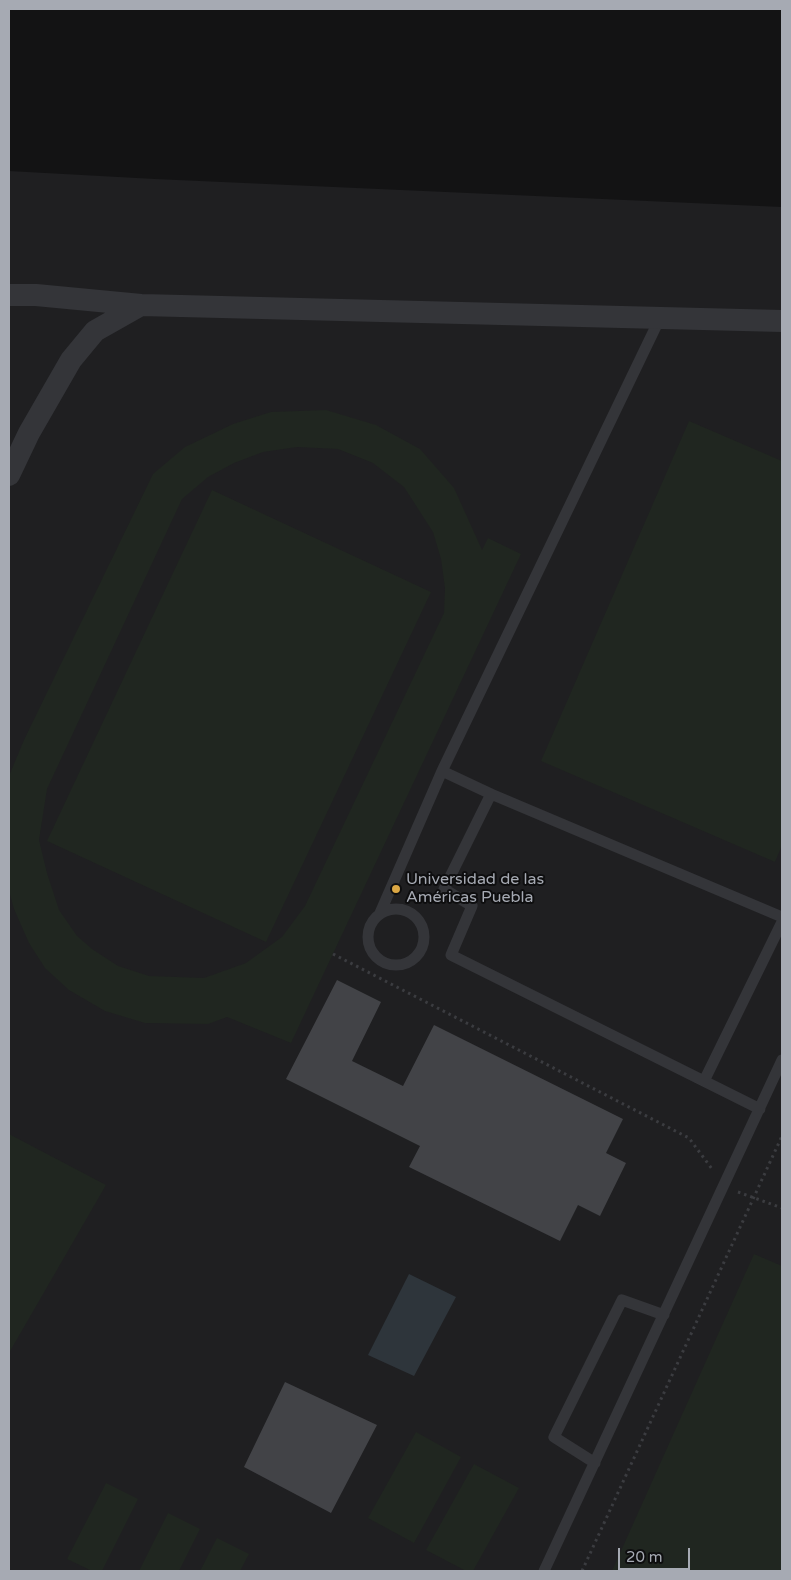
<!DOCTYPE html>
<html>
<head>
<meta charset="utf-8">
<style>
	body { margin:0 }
	#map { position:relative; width:791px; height:1580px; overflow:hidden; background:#131314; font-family:"Varela Round",sans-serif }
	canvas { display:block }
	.frame { position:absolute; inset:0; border:10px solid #a6aab3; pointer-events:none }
	.scale { position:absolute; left:618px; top:1548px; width:72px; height:22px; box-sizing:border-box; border:2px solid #a6aab3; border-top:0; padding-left:6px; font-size:15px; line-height:18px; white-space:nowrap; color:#a6aab3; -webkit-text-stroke:4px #0e0e0f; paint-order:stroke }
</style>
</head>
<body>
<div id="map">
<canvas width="791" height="1580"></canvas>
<div class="frame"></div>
<div class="scale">20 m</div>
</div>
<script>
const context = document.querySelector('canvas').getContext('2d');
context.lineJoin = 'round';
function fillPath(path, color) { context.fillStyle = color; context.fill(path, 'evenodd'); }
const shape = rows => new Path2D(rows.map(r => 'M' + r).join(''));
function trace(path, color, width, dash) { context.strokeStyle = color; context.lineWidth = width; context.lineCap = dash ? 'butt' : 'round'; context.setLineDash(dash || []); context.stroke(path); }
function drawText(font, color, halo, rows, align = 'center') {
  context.font = font + ' "Varela Round",sans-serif'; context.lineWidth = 4; context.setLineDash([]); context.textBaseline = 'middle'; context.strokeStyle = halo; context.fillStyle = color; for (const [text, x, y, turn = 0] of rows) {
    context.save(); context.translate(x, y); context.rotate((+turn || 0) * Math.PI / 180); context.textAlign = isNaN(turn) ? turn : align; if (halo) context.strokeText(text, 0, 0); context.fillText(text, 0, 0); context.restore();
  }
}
const built = shape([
	[9,171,155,179,782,207,782,1571,9,1571]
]);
const green = shape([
	[326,410,376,425,420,449,454,488,482,550,488,538,521,554,291,1043,227,1017,208,1024,145,1023,105,1011,69,990,45,968,29,943,14,909,9,891,9,776,24,740,153,474,185,447,233,424,271,412],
	[297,447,338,449,373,463,404,487,433,532,441,559,445,588,444,613,305,906,282,937,246,963,204,978,149,976,118,966,92,949,77,936,59,910,47,873,39,840,47,789,182,499,208,477,234,463,263,452],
	[689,421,782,461,782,845,775,862,541,761],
	[212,490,431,592,266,942,47,841],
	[9,1134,106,1185,9,1353],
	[754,1254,782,1266,782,1571,612,1571],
	[416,1432,461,1457,414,1543,368,1518],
	[474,1464,519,1488,473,1571,466,1571,426,1550],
	[106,1483,138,1499,102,1571,92,1571,67,1559],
	[168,1513,200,1529,179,1571,139,1571],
	[217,1538,249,1554,240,1571,200,1571]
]);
const water = shape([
	[409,1274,456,1297,414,1376,368,1355]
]);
const building = shape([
	[337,980,381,1002,352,1061,403,1086,434,1025,623,1119,606,1153,626,1163,600,1216,578,1205,560,1241,409,1167,420,1146,286,1079],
	[285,1382,377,1425,331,1513,244,1467]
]);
const path = shape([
	[333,954,689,1138,712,1169],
	[738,1192,782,1208],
	[582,1571,782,1136]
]);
const service = shape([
	[660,318,442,771,491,794,782,917],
	[491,794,444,889,472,906,451,955,760,1109],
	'368 937a28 28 0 1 1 56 0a28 28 0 1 1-56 0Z',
	[380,913,442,771],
	[704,1081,782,922],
	[595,1463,554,1437,622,1300,664,1315],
	[544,1571,782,1060]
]);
const minor = shape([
	[9,295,36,295,141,305,782,321],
	[9,475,29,433,71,360,95,331,141,305]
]);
const markers = [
	[396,889,5,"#dba744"]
];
const poiNames = [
	["Universidad de las",406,880],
	["Américas Puebla",406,898]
];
fillPath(built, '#1f1f21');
fillPath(green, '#202620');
fillPath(water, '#2e353b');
fillPath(building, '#424347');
trace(path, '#3b3c40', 3, [2.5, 4]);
trace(service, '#343539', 11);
trace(minor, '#343539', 22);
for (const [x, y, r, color] of markers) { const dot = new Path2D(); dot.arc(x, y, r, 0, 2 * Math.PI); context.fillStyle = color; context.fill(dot); trace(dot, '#0e0e0f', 2); }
drawText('16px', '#a6aab3', '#0e0e0f', poiNames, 'left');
</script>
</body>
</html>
